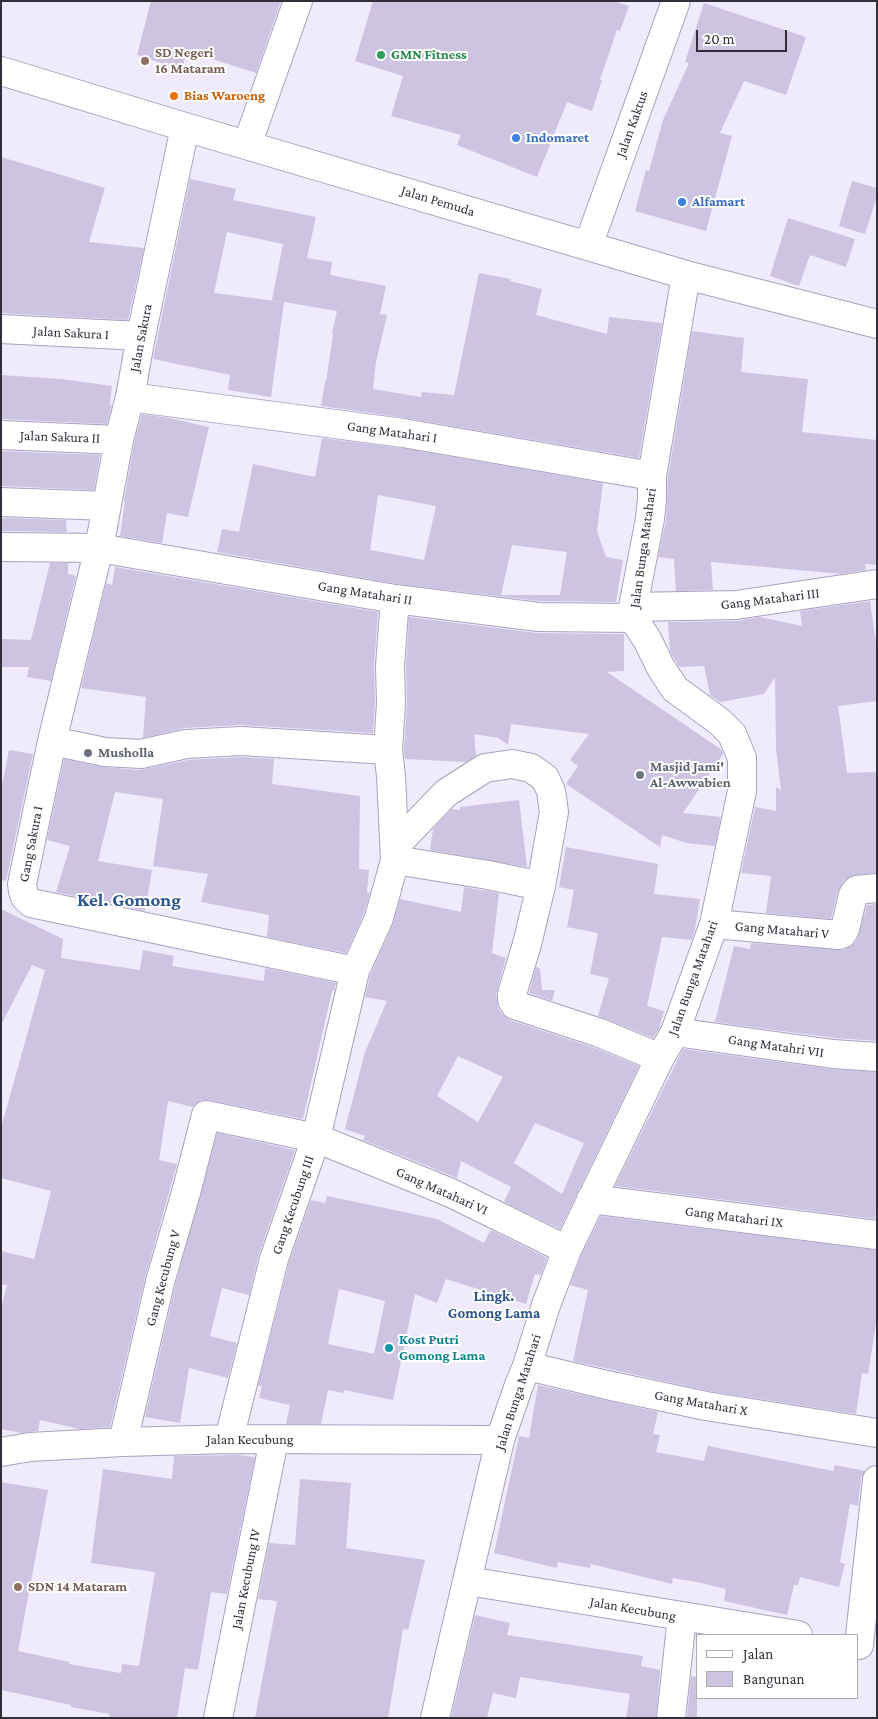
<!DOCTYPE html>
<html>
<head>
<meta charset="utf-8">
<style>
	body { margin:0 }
	#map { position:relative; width:878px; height:1719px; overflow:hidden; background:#efeafc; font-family:"Crimson Pro",serif }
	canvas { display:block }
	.frame { position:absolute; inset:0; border:2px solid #322e3a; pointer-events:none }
	.legend { position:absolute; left:696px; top:1634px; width:162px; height:65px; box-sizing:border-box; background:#fff; border:1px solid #adabb0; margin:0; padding:6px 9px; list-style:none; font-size:15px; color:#322e3a }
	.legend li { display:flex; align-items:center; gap:10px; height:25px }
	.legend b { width:25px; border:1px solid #adabb0 }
	.scale { position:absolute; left:696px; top:30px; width:91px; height:22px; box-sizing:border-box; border:2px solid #322e3a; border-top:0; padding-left:6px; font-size:15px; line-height:18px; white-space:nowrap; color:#322e3a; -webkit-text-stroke:4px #fff; paint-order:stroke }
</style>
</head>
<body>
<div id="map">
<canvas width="878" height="1719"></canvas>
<div class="frame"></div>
<ul class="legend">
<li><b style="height:6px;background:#fff"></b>Jalan</li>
<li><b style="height:14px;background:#ccc4e1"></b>Bangunan</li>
</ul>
<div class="scale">20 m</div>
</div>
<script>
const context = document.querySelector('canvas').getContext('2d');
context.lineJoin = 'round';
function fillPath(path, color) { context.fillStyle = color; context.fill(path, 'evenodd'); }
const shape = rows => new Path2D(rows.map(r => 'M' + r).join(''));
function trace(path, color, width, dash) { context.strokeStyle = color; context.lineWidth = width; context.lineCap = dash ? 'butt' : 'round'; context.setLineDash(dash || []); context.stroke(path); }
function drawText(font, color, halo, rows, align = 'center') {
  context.font = font + ' "Crimson Pro",serif'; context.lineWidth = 4; context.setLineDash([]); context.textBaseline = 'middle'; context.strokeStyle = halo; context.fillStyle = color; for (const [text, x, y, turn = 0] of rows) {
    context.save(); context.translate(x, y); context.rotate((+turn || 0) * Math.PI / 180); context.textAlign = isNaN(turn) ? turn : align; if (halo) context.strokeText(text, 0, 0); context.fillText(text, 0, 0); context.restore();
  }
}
const building = shape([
	[151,1,281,1,256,73,187,51,182,70,137,55],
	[373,1,613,1,629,6,620,31,617,30,600,80,602,80,592,111,567,102,537,177,457,145,461,135,391,116,403,76,355,61],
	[704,3,806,37,786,95,744,81,720,133,732,136,706,231,635,211,646,170,649,171,663,120,689,63,685,62],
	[1,157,105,188,89,242,144,248,128,320,1,313],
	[190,179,236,189,233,200,316,217,307,258,332,262,330,275,386,286,380,314,387,315,376,362,373,389,421,397,422,392,454,395,479,273,511,279,510,281,542,289,536,315,607,334,609,317,662,323,639,458,406,418,321,406,325,381,326,382,333,335,332,334,337,311,284,302,271,397,228,390,230,375,153,359],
	[227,232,283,244,272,300,284,302,214,293],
	[852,181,877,188,877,196,865,234,839,226],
	[788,218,855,239,846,267,810,255,799,286,770,276],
	[692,331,744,338,741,372,808,379,802,432,877,440,877,565,865,564,866,570,841,574,711,562,713,590,676,591,674,559,658,557,666,521,668,477],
	[1,375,62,379,112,386,110,405,112,405,107,424,1,419],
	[142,414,169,418,209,427,188,517,167,513,162,543,120,536,125,501,124,501,134,443],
	[322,438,401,448,603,483,597,531,606,557,623,560,616,602,540,601,397,584,217,552,222,529,239,532,253,464,315,477],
	[378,495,436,506,424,560,370,550],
	[512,545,567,552,560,595,501,595],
	[1,451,100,455,94,490,1,486],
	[1,518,66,520,67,532,1,531],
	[50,563,68,563,68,574,76,576,51,681,27,677,29,667,1,667,1,639,31,640],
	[115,567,378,612,374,665,375,703,373,733,240,725,185,728,143,738,146,697,81,688,106,583,112,585],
	[870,601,877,650,877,701,838,706,847,773,877,772,877,873,855,875,845,880,838,891,831,919,766,913,771,876,741,873,755,807,776,811,776,787,781,790,776,748,775,677,764,694,720,702,710,695,704,666,679,667,675,660,670,651,668,622,736,621,760,617,802,626,800,611],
	[409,617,537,633,624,634,624,671,607,672,722,750,723,754,683,813,721,817,715,846,686,843,662,835,660,847,566,784,578,766,570,760,589,734,511,724,508,745,498,738,474,734,476,756,466,762,405,759,404,750,407,703,406,666],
	[9,750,33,754,6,881,1,880,1,790],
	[241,757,274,759,272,784,360,796,359,869,369,870,367,892,370,893,364,913,346,953,267,937,269,915,201,902,208,874,153,866,163,799,115,792,98,861,152,870,145,911,56,892,70,846,47,840,64,759,102,767,140,770,188,760],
	[519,800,527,867,430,850,433,829,452,809,460,810,460,807],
	[566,847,658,864,654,894,700,899,695,929,692,940,662,937,647,1006,664,1011,659,1029,653,1038,598,1016,609,978,590,974,598,933,567,927,574,890,559,887],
	[464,887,499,893,492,953,506,958,496,994,498,1008,502,1014,510,1020,595,1048,639,1066,560,1229,504,1202,511,1187,461,1161,457,1178,363,1140,365,1136,345,1129,365,1052,387,1001,365,997,370,976,393,924,400,899,461,912],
	[458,1056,503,1077,478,1122,437,1096],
	[535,1123,584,1143,562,1194,514,1163],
	[877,904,877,1041,835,1038,715,1022,734,946,750,949,751,943,844,950,855,943,858,937,867,905],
	[1,909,63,939,61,958,140,970,143,950,174,956,172,966,264,981,265,968,336,983,334,991,332,991,303,1119,209,1100,201,1100,193,1107,168,1101,159,1160,177,1164,145,1278,110,1427,80,1429,40,1420,38,1431,21,1433,1,1429,1,1309,7,1285,1,1284,1,1251,34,1259,51,1191,1,1178,1,1128,45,970,32,965,1,1025],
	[536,967,540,968,542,990,555,990,552,1001,529,993],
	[683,1049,831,1069,877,1072,877,1205,875,1219,615,1186],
	[217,1133,295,1150,259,1254,249,1295,222,1288,210,1336,237,1343,228,1378,189,1368,180,1423,145,1417,175,1286],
	[327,1196,437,1219,484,1243,490,1231,493,1231,547,1258,541,1275,535,1274,526,1304,446,1279,437,1303,415,1294,393,1400,344,1390,343,1393,328,1390,321,1424,286,1424,290,1405,259,1398,262,1386,258,1385,289,1263,311,1200,325,1203],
	[339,1289,385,1301,374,1354,328,1344],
	[601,1216,877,1250,877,1317,868,1374,862,1373,856,1414,709,1391,573,1361,588,1290,570,1285,581,1256],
	[538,1385,658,1412,653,1434,660,1435,656,1452,704,1461,708,1446,833,1471,835,1465,865,1471,861,1478,858,1506,850,1504,840,1562,845,1564,839,1587,800,1577,798,1585,794,1585,787,1615,724,1601,726,1589,697,1582,673,1578,672,1584,591,1564,590,1568,558,1562,557,1568,494,1553,519,1436,529,1438],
	[237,1455,255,1457,227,1594,211,1592,198,1670,185,1668,177,1718,109,1718,110,1714,71,1707,71,1705,1,1690,1,1482,48,1490,18,1651,69,1662,69,1664,121,1673,122,1664,139,1666,155,1572,91,1563,103,1469,172,1479,174,1456],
	[300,1479,351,1483,346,1548,425,1560,408,1630,403,1629,388,1718,255,1718,277,1601,258,1599,269,1543,295,1545],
	[475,1615,510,1623,507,1635,643,1656,641,1666,660,1670,656,1718,626,1718,630,1694,520,1677,516,1698,493,1693,487,1718,451,1718],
	[691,1676,697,1677,697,1718,687,1718]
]);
const minor = shape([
	[1,71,185,127,686,275,877,324],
	[185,127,141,336,130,397,119,440,99,548,52,741,22,884,23,891,25,897,31,903,355,971],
	[247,145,298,1],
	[588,246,676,1],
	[1,329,141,336],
	[130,397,403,433,652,476],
	[1,435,119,440],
	[1,502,107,506],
	[1,547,99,548,395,599,539,617,633,618],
	[633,607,736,605,877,584],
	[52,741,105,752,141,754,186,744,241,741,388,750],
	[396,845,446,793,485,768,512,764,531,768,545,778,551,791,554,812,541,886],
	[395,860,488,875,541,886,527,944,512,994,512,1000,515,1005,600,1033,660,1058],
	[714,924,839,935,842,934,845,929,853,895,857,890,877,888],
	[675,1032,833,1054,877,1057],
	[591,1199,877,1235],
	[527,1366,607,1385,706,1406,877,1433],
	[229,1439,274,1259,316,1138,355,971,379,918,395,860,391,776,388,750,391,703,390,666,395,599],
	[123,1442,160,1282,187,1189,206,1115,316,1138,451,1193,567,1250],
	[1,1452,30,1447,123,1442,229,1439,500,1440],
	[468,1581,798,1635],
	[859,1645,877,1480],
	[218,1718,274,1440],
	[435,1718,500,1440,519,1385,527,1366,546,1305,567,1250,660,1058,675,1032,714,924,742,791,742,758,732,734,720,722,675,689,661,668,648,641,633,618,633,607,650,519,652,499,652,476,686,275],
	[671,1718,682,1617]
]);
const markers = [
	[381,55,5,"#2e9e5b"],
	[145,61,5,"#8d6e63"],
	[174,96,5,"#e8710a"],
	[516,138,5,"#3f7fe0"],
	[682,202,5,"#3f7fe0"],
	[88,753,5,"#6b7280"],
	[640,775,5,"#6b7280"],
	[389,1348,5,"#0f9aa8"],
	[18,1587,5,"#8d6e63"]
];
const educationNames = [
	["SD Negeri",155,53],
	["16 Mataram",155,69],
	["SDN 14 Mataram",28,1587]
];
const leisureNames = [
	["GMN Fitness",391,55]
];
const foodNames = [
	["Bias Waroeng",184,96]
];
const streetNames = [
	["Jalan Kaktus",632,124,-70],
	["Jalan Pemuda",438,201,17],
	["Jalan Sakura I",71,333,3],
	["Jalan Sakura",141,338,-79],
	["Gang Matahari I",392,432,8],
	["Jalan Sakura II",60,437,2],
	["Jalan Bunga Matahari",643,548,-82],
	["Gang Matahari II",365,593,9],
	["Gang Matahari III",770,599,-7],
	["Gang Sakura I",31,844,-79],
	["Gang Matahari V",782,930,5],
	["Jalan Bunga Matahari",693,978,-70],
	["Gang Matahri VII",776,1046,8],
	["Gang Matahari VI",442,1191,24],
	["Gang Kecubung III",293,1205,-71],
	["Gang Matahari IX",734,1217,7],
	["Gang Kecubung V",163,1278,-75],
	["Jalan Bunga Matahari",518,1392,-72],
	["Gang Matahari X",701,1403,10],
	["Jalan Kecubung",250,1440],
	["Jalan Kecubung IV",246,1579,-79],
	["Jalan Kecubung",633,1609,10]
];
const shopNames = [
	["Indomaret",526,138],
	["Alfamart",692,202]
];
const worshipNames = [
	["Musholla",98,753],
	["Masjid Jami'",650,767],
	["Al-Awwabien",650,783]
];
const cultureNames = [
	["Kost Putri",399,1340],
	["Gomong Lama",399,1356]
];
const neighbourhoodNames = [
	["Lingk.",494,1296],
	["Gomong Lama",494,1313]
];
const districtNames = [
	["Kel. Gomong",129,900]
];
fillPath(building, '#ccc4e1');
trace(minor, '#a9a1bd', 30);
trace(minor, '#fff', 28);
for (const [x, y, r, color] of markers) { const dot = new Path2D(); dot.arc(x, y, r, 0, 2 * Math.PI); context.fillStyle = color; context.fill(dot); trace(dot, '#fff', 2); }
drawText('bold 14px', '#785e54', '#fff', educationNames, 'left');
drawText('bold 14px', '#27864d', '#fff', leisureNames, 'left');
drawText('bold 14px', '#c56008', '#fff', foodNames, 'left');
drawText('14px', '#322e3a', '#fff', streetNames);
drawText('bold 14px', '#366cbe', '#fff', shopNames, 'left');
drawText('bold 14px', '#5b616d', '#fff', worshipNames, 'left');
drawText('bold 14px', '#0d838f', '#fff', cultureNames, 'left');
drawText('bold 15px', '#2e568c', '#fff', neighbourhoodNames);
drawText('bold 19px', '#2e568c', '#fff', districtNames);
</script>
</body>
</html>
